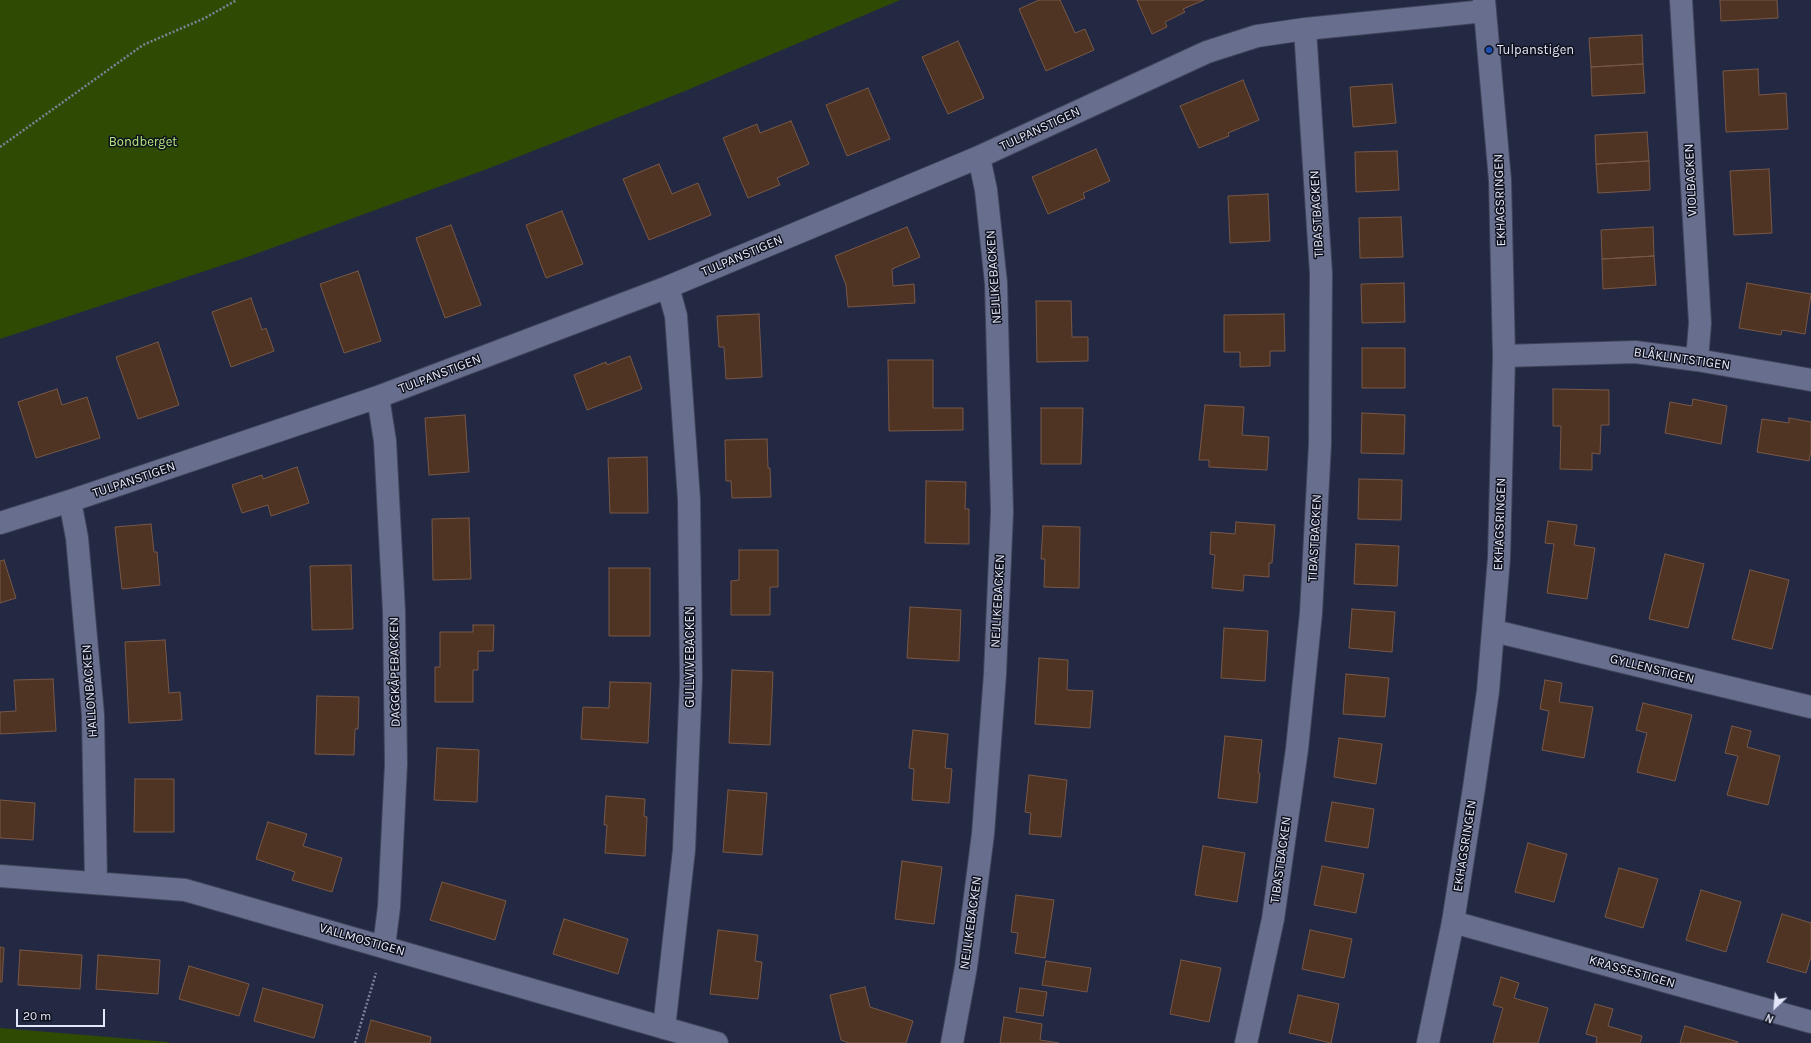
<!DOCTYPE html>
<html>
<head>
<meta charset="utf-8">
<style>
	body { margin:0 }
	#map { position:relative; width:1811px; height:1043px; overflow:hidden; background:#242943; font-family:Karla,sans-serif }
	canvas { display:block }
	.north { position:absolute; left:1755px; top:987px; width:40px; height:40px; -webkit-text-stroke:3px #10121e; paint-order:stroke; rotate:206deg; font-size:11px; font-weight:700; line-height:16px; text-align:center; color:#e3e7f9 }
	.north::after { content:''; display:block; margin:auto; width:14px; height:18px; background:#e3e7f9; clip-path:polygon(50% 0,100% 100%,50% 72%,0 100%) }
	.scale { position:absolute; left:16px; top:1009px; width:89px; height:18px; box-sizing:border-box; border:2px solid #e3e7f9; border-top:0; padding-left:5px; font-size:12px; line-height:14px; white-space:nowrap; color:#e3e7f9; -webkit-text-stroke:3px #10121e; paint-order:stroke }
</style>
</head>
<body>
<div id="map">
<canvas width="1811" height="1043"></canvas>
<div class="north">N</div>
<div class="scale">20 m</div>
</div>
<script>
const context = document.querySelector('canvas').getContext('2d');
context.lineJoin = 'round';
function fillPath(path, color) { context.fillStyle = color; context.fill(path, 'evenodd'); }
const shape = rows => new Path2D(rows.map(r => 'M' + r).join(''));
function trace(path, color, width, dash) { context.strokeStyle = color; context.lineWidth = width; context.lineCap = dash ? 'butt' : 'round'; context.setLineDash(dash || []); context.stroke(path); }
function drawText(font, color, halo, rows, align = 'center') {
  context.font = font + ' Karla,sans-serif'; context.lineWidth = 3; context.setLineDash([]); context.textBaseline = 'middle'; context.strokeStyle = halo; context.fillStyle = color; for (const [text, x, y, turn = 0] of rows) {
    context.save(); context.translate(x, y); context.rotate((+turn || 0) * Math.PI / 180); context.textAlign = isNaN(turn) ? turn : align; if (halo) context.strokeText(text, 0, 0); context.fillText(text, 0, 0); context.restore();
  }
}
const green = shape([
	[0,0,900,0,685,91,487,169,250,256,0,339],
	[0,1028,168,1042,170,1043,0,1043]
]);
const building = shape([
	[1039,0,1060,0,1075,33,1085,29,1094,50,1046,71,1019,9,1039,0],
	[1137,0,1204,0,1183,9,1185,12,1165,22,1167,27,1152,34,1137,0],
	[1720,0,1777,0,1778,18,1721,21,1720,0],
	[1642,35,1643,64,1591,67,1589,38,1642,35],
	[958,41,984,98,948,114,922,57,958,41],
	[1643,64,1645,93,1592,96,1591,67,1643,64],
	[1758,69,1759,95,1786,93,1788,129,1726,132,1723,71,1758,69],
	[1243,80,1259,120,1228,133,1229,136,1199,148,1180,106,1243,80],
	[1392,84,1396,123,1353,127,1350,87,1392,84],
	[868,88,890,139,847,156,826,105,868,88],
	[791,121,809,164,777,178,780,185,748,198,723,138,757,124,760,133,791,121],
	[1647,132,1649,161,1596,164,1595,135,1647,132],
	[1096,149,1110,181,1083,193,1085,198,1048,214,1032,177,1096,149],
	[1397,151,1399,190,1356,192,1355,152,1397,151],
	[1649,161,1650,190,1598,193,1596,164,1649,161],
	[659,164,672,194,698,183,711,215,649,240,623,179,659,164],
	[1769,169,1772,233,1734,235,1730,171,1769,169],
	[1268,194,1270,241,1230,243,1228,196,1268,194],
	[562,211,583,264,546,278,526,225,562,211],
	[1401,217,1403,257,1360,258,1359,218,1401,217],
	[451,225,481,305,445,318,416,238,451,225],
	[907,227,920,257,892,269,893,286,914,284,915,303,848,307,846,285,835,256,907,227],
	[1653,227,1654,256,1602,259,1601,230,1653,227],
	[1654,256,1656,285,1603,289,1602,259,1654,256],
	[358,271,381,341,344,353,320,284,358,271],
	[1404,283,1405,322,1362,323,1361,284,1404,283],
	[1747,283,1811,294,1805,334,1782,330,1781,335,1739,328,1747,283],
	[251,298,262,330,266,328,274,351,231,367,212,312,251,298],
	[1036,301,1071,301,1072,337,1088,337,1088,361,1037,362,1036,301],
	[759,314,762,377,726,379,724,347,719,347,717,316,759,314],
	[1284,314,1285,351,1270,351,1270,366,1240,367,1240,352,1224,352,1224,315,1284,314],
	[158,342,179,405,138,419,116,357,158,342],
	[1362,348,1405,348,1405,388,1362,388,1362,348],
	[630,356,642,389,587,410,574,375,606,362,607,365,630,356],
	[888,360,933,360,933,408,963,408,963,430,889,431,888,360],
	[57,389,62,405,87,397,100,438,36,458,18,402,57,389],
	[1553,389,1609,390,1609,425,1601,425,1600,454,1592,453,1592,470,1560,469,1561,426,1553,426,1553,389],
	[1693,399,1727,406,1721,444,1665,433,1670,402,1692,406,1693,399],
	[1205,405,1244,407,1242,435,1269,437,1267,470,1209,467,1209,460,1199,460,1205,405],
	[1041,408,1083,408,1081,464,1041,464,1041,408],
	[1362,413,1405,415,1404,454,1361,453,1362,413],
	[465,415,469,472,429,475,425,418,465,415],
	[1789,418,1811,422,1811,450,1809,461,1757,452,1762,419,1789,423,1789,418],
	[767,439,768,468,770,468,771,497,732,498,731,481,726,481,725,440,767,439],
	[647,457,648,513,610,513,608,458,647,457],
	[297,467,309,503,271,516,268,505,242,513,232,485,262,475,263,479,297,467],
	[1359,479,1402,480,1401,520,1358,519,1359,479],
	[926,481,966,482,965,509,969,509,969,544,925,543,926,481],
	[469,518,471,579,433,580,432,519,469,518],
	[1548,521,1577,525,1574,545,1595,548,1587,599,1547,593,1554,544,1545,543,1548,521],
	[1236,522,1275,525,1272,563,1269,563,1269,577,1244,575,1243,591,1212,588,1215,555,1210,554,1211,532,1235,534,1236,522],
	[151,524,154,552,157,552,160,585,122,589,115,527,151,524],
	[1043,526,1080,527,1079,588,1044,587,1045,559,1041,559,1043,526],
	[1356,544,1399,546,1397,586,1354,584,1356,544],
	[739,550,778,550,778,587,770,587,770,615,731,615,731,581,739,580,739,550],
	[1665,554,1704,564,1688,628,1649,619,1665,554],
	[4,560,16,598,0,603,0,561,4,560],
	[351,565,353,629,312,630,310,566,351,565],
	[609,568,650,568,650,636,609,636,609,568],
	[1750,570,1789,580,1772,649,1732,639,1750,570],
	[910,607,961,610,959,661,907,658,910,607],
	[1352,609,1395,612,1392,652,1349,648,1352,609],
	[473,625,494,625,493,651,478,651,478,670,473,670,473,702,435,702,435,667,440,667,440,632,473,632,473,625],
	[1224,628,1268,631,1265,681,1221,678,1224,628],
	[165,640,169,693,180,692,182,720,129,723,125,642,165,640],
	[1039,658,1068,660,1067,690,1093,691,1090,728,1035,724,1039,658],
	[732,670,773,672,770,745,729,743,732,670],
	[1346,674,1389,678,1385,717,1343,714,1346,674],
	[53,679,56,731,0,734,0,712,16,711,14,680,53,679],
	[1545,680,1562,683,1559,702,1593,707,1584,758,1542,750,1549,711,1540,709,1545,680],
	[610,682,651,683,648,743,581,739,583,707,609,708,610,682],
	[317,696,359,697,358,729,355,729,354,755,315,754,317,696],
	[1643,703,1692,715,1675,781,1637,772,1647,733,1636,730,1643,703],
	[1732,726,1751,731,1747,747,1780,756,1768,805,1727,795,1738,756,1725,753,1732,726],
	[913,730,948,734,945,768,952,769,949,803,912,800,914,769,909,768,913,730],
	[1225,736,1262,740,1258,773,1260,773,1257,803,1218,798,1225,736],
	[1339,738,1382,744,1376,784,1334,777,1339,738],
	[437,748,479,750,477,802,434,800,437,748],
	[1029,775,1067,780,1061,837,1029,834,1031,813,1025,812,1029,775],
	[135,779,174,779,174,832,134,832,135,779],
	[728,790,767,793,762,855,723,852,728,790],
	[606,796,645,799,644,816,647,817,645,856,605,853,607,825,604,825,606,796],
	[0,800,35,803,33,840,0,838,0,800],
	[1332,802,1374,809,1368,848,1325,841,1332,802],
	[268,822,307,834,303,846,342,858,332,892,292,880,295,872,256,859,268,822],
	[1528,843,1567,854,1554,902,1515,892,1528,843],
	[1203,846,1245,853,1237,902,1195,895,1203,846],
	[902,861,942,867,934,924,895,919,902,861],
	[1322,866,1364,874,1356,913,1314,905,1322,866],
	[1619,868,1658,879,1643,928,1605,917,1619,868],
	[442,882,506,901,495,940,430,920,442,882],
	[1701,890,1741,902,1726,952,1686,940,1701,890],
	[1016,895,1054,900,1045,958,1015,953,1018,933,1011,932,1016,895],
	[1782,914,1811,923,1811,956,1806,973,1767,962,1782,914],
	[564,919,628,939,618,974,553,954,564,919],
	[718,930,758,935,755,961,762,962,758,999,710,994,718,930],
	[1310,930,1352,939,1344,978,1302,969,1310,930],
	[0,947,4,948,2,982,0,982,0,947],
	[20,950,82,955,80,989,18,985,20,950],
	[98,955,160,960,158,994,96,989,98,955],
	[1181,960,1221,968,1209,1022,1170,1014,1181,960],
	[1046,961,1091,968,1087,992,1042,985,1046,961],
	[189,966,249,984,239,1016,179,999,189,966],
	[1501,977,1519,983,1514,998,1548,1008,1538,1043,1493,1043,1503,1008,1493,1005,1501,977],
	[865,987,870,1007,913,1021,906,1043,849,1043,841,1040,830,995,865,987],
	[263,988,323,1005,314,1038,254,1021,263,988],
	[1020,988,1047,992,1043,1016,1016,1012,1020,988],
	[1298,995,1339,1004,1331,1043,1289,1033,1298,995],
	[1595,1004,1613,1009,1608,1026,1642,1036,1640,1043,1596,1043,1597,1037,1586,1034,1595,1004],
	[1004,1017,1042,1024,1040,1040,1059,1043,1000,1043,1004,1017],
	[371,1020,431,1037,430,1043,365,1043,371,1020],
	[1685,1026,1738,1042,1737,1043,1680,1043,1685,1026]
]);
const path = shape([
	[0,147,143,45,205,18,237,0],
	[355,1043,376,973]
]);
const minor = shape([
	[1681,0,1700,323,1697,360],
	[1504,356,1635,352,1697,360,1811,380],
	[378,397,385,441,394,611,396,764,389,907,384,946],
	[70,501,77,538,93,715,96,882],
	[0,523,70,501,378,397,668,287,979,157,1207,52,1257,36,1305,29,1485,11],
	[1494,631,1811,707],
	[0,876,185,890,717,1043],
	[1453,922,1811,1022],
	[664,1028,684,850,691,679,689,499,676,316,668,287],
	[952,1043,966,967,983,834,995,674,1002,512,996,283,986,190,979,157],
	[1246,1043,1273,919,1297,749,1311,613,1320,444,1321,273,1305,29]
]);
const tertiary = shape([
	[1428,1043,1453,922,1474,788,1488,691,1499,558,1504,356,1500,180,1484,0]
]);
const markers = [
	[1489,50,4,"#1a4fb4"]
];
const poiNames = [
	["Tulpanstigen",1497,50]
];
const streetNames = [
	["TULPANSTIGEN",1040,129,-25],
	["VIOLBACKEN",1691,180,-93],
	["EKHAGSRINGEN",1500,200,-92],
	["TIBASTBACKEN",1317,214,-93],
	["TULPANSTIGEN",742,256,-23],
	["NEJLIKEBACKEN",994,277,-94],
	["BLÅKLINTSTIGEN",1682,359,8],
	["TULPANSTIGEN",440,374,-21],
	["TULPANSTIGEN",134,480,-19],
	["EKHAGSRINGEN",1500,524,-88],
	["TIBASTBACKEN",1315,538,-87],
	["NEJLIKEBACKEN",998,601,-87],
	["GULLVIVEBACKEN",690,657,-90],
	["GYLLENSTIGEN",1652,669,14],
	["DAGGKÅPEBACKEN",395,672,-91],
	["HALLONBACKEN",90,691,-94],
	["EKHAGSRINGEN",1465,846,-81],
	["TIBASTBACKEN",1281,860,-82],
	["NEJLIKEBACKEN",971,923,-82],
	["VALLMOSTIGEN",362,940,16],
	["KRASSESTIGEN",1632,972,16]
];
const parkNames = [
	["Bondberget",143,142]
];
fillPath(green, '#2f4b03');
fillPath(building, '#4f3323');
trace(building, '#775847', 1);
trace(minor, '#41445b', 24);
trace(tertiary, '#41445b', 24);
trace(path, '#7e8399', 2.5, [2, 2]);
trace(minor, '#686f8e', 22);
trace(tertiary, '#686f8e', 22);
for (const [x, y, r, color] of markers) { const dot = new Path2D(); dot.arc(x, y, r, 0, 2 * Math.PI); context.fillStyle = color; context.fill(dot); trace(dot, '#10121e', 1.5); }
drawText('13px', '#e3e7f9', '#10121e', poiNames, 'left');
drawText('13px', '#e3e7f9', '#10121e', streetNames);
drawText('13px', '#b4e87c', '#10121e', parkNames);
</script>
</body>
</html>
